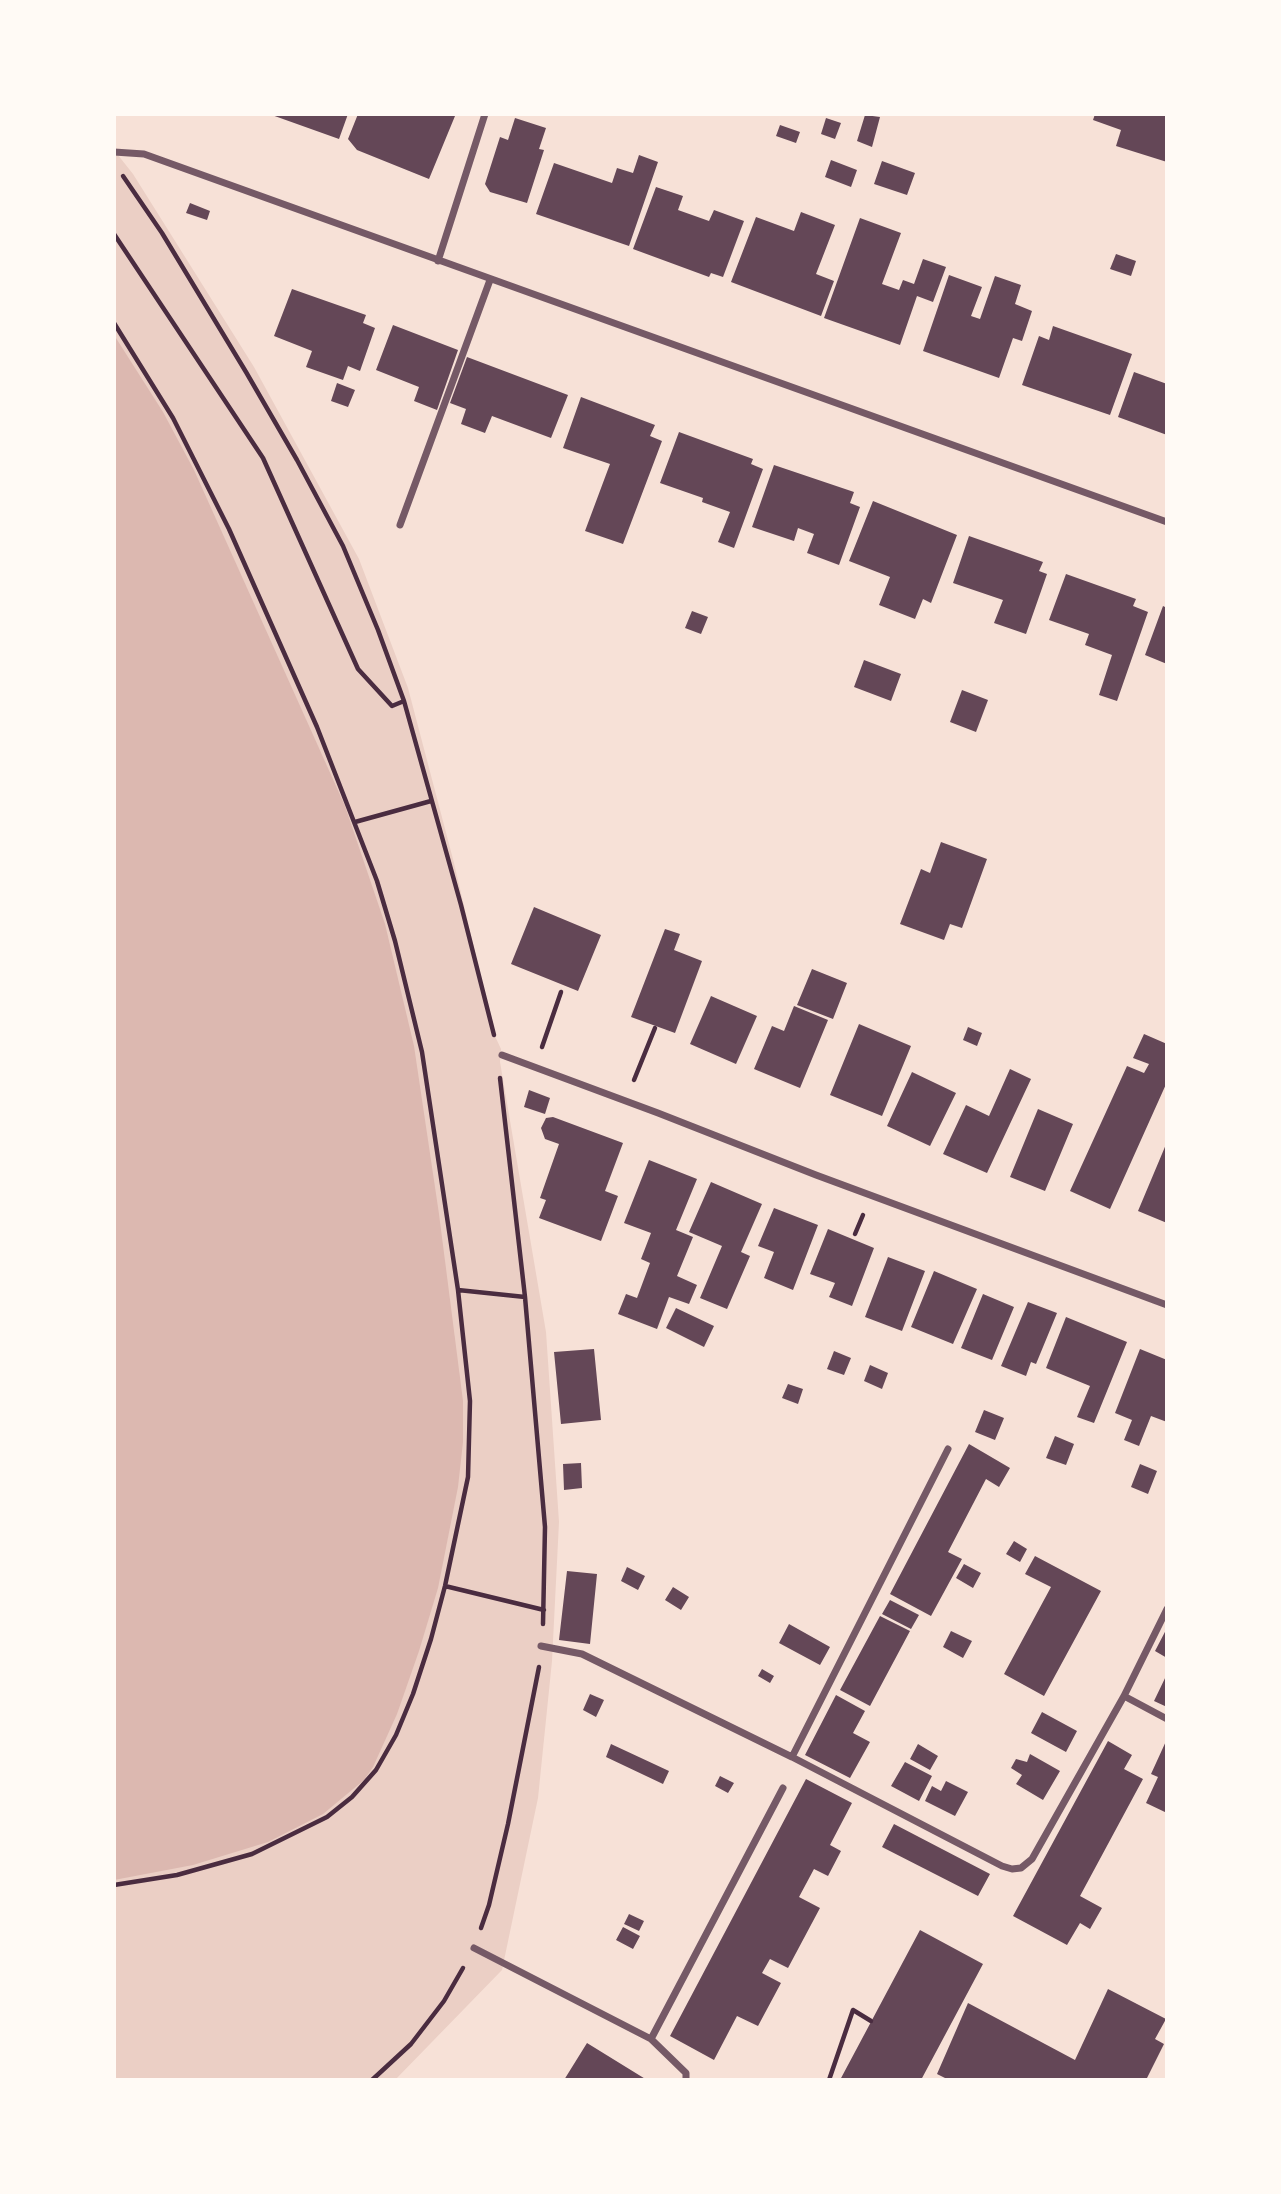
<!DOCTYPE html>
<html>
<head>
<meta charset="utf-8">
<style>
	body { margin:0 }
	#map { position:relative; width:1281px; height:2194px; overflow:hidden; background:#f7e1d7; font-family:Montserrat,sans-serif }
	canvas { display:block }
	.frame { position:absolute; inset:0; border:116px solid #fffaf5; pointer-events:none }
</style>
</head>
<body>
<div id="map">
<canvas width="1281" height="2194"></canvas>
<div class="frame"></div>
</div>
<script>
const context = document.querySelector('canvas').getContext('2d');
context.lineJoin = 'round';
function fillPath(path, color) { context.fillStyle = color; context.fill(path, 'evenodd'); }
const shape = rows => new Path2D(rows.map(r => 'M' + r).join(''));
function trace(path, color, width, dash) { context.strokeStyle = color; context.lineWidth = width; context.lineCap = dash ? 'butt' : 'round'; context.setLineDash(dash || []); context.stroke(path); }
const green = shape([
	[114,150,133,174,254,367,359,559,408,688,454,863,494,1034,501,1049,500,1062,546,1332,559,1522,552,1661,538,1798,525,1860,502,1970,395,2080,114,2080]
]);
const water = shape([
	[114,335,163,412,194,470,345,806,385,924,414,1046,439,1214,463,1401,463,1442,458,1487,438,1588,419,1651,397,1714,373,1767,364,1780,323,1814,268,1842,193,1865,114,1880]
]);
const building = shape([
	[269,114,348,114,339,139],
	[358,114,450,114,455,116,429,179,357,150,348,139],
	[1095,114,1167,114,1167,162,1116,146,1121,130,1093,120],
	[865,115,880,117,872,147,857,141],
	[515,118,546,128,539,149,544,150,527,203,490,192,485,184,500,137,508,140],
	[826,118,841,123,835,139,821,134],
	[780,125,800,132,796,143,776,136],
	[639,155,658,162,629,246,536,214,554,163,612,183,617,168,633,173],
	[831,160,857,170,851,187,825,177],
	[882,161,915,173,907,195,874,184],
	[656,187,683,196,678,210,709,221,714,210,744,221,723,277,711,273,709,277,633,249],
	[190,203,210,211,207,220,186,213],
	[801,212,835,225,816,274,834,281,821,316,731,282,756,217,794,231],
	[860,218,901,233,882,284,899,290,903,280,914,284,923,259,946,267,933,302,917,296,900,345,824,318],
	[1116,254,1136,261,1131,276,1110,269],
	[949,275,982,287,971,316,980,319,995,276,1021,285,1015,304,1032,311,1022,341,1013,338,999,378,923,351],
	[292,289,366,315,363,323,375,328,360,371,348,366,343,380,306,367,312,351,274,336],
	[393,325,458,350,437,410,414,401,419,387,376,370],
	[1053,326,1132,354,1110,415,1022,385,1039,336,1049,340],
	[467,357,568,395,551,438,492,416,485,433,461,424,466,409,450,403],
	[1134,372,1167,384,1167,435,1118,417],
	[337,383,355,390,348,407,331,401],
	[581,397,655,425,650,436,662,441,623,544,585,531,610,464,563,448],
	[679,432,753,459,751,464,763,469,734,548,718,542,730,512,702,502,703,498,660,483],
	[774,465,854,492,850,503,860,507,839,565,807,553,814,534,798,528,794,541,752,527],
	[873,501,957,535,931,603,923,599,915,619,879,605,890,577,849,561],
	[969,536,1043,562,1039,571,1047,574,1026,634,994,623,1003,600,953,583],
	[1066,574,1136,599,1133,606,1148,612,1117,701,1099,695,1112,655,1085,645,1089,634,1049,620],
	[1163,606,1167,608,1167,664,1145,655],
	[692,611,708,617,701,634,685,628],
	[864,660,901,674,891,701,854,687],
	[962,690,988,700,976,732,950,722],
	[941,842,987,859,962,928,950,924,944,940,900,924,921,869,930,873],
	[534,907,601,935,578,991,511,964],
	[665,929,680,934,674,950,702,961,675,1033,631,1017],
	[812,969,847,983,833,1019,797,1005],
	[711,996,757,1016,736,1064,690,1044],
	[794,1006,828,1020,800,1088,754,1069,772,1026,784,1031],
	[859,1024,911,1046,882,1116,830,1095],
	[968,1027,982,1033,977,1046,963,1040],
	[1144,1034,1167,1044,1167,1082,1110,1209,1070,1191,1127,1066,1144,1073,1149,1064,1133,1058],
	[1010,1069,1031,1079,987,1173,943,1154,966,1105,989,1116],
	[912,1072,956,1093,930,1146,887,1126],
	[529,1090,550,1098,545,1114,524,1107],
	[1038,1109,1073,1124,1045,1191,1010,1177],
	[553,1117,623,1143,605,1191,618,1196,601,1241,539,1218,546,1200,540,1198,559,1144,545,1139,541,1128,546,1118],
	[1167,1142,1167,1223,1138,1211],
	[649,1160,697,1179,676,1230,693,1237,677,1276,697,1285,689,1304,669,1297,657,1329,618,1314,626,1294,637,1298,650,1263,641,1259,651,1233,624,1223],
	[711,1182,762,1204,741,1252,750,1256,727,1309,700,1298,722,1246,689,1232],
	[774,1208,818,1225,793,1290,764,1278,774,1252,758,1246],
	[828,1229,874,1248,852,1306,829,1297,835,1283,810,1274],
	[888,1257,925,1271,902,1331,865,1317],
	[934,1271,977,1289,953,1344,911,1327],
	[983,1294,1014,1307,992,1360,961,1348],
	[1028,1302,1057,1313,1036,1364,1031,1362,1026,1376,1001,1366],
	[676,1308,714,1326,704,1347,666,1328],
	[1066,1317,1127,1342,1094,1423,1077,1417,1090,1386,1046,1368],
	[594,1349,601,1420,561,1424,554,1352],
	[1140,1349,1167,1360,1167,1422,1151,1416,1139,1446,1124,1440,1132,1420,1115,1413],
	[834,1351,851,1358,844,1375,827,1369],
	[870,1365,888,1373,882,1389,864,1381],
	[788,1384,803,1389,798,1404,782,1398],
	[984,1410,1004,1418,995,1440,975,1432],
	[1055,1436,1074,1444,1066,1465,1046,1458],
	[969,1444,1010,1468,999,1487,986,1479,948,1552,962,1559,931,1616,890,1594],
	[581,1463,582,1488,564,1490,563,1464],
	[1140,1464,1157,1471,1148,1494,1131,1487],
	[1014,1541,1027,1549,1020,1562,1006,1554],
	[1035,1556,1101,1591,1044,1696,1004,1674,1051,1587,1025,1574],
	[964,1564,981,1573,973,1588,956,1578],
	[627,1567,645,1576,638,1590,621,1581],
	[567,1571,597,1574,590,1644,559,1640],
	[673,1587,689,1597,681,1610,665,1600],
	[890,1600,919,1615,911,1629,882,1614],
	[880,1616,910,1631,870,1706,840,1690],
	[789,1624,830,1647,820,1665,779,1643],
	[1167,1628,1167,1658,1155,1651],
	[951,1631,972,1641,963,1658,943,1647],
	[762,1669,774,1676,770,1683,758,1676],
	[1167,1674,1167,1707,1154,1701],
	[590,1694,604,1700,596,1717,583,1710],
	[836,1695,865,1711,853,1733,870,1742,850,1778,805,1755],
	[1042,1712,1077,1731,1066,1752,1031,1733],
	[1167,1739,1167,1813,1146,1803,1158,1777,1151,1774],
	[1108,1741,1132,1755,1124,1769,1143,1779,1080,1896,1102,1908,1090,1929,1080,1923,1067,1945,1013,1916],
	[611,1744,669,1771,663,1784,606,1757],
	[918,1744,938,1756,930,1770,910,1759],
	[1030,1754,1060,1771,1043,1800,1016,1784,1022,1775,1011,1768,1016,1759,1027,1762],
	[905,1762,932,1776,919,1801,891,1786],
	[720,1776,734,1783,728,1793,715,1786],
	[806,1779,852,1803,830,1845,841,1851,828,1876,814,1869,799,1897,820,1908,788,1968,770,1959,762,1973,781,1983,758,2026,737,2016,714,2060,670,2036],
	[946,1781,968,1792,955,1816,925,1801,932,1786,941,1791],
	[894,1824,990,1874,978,1896,882,1847],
	[629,1914,644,1921,639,1931,624,1924],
	[623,1927,640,1936,633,1949,616,1940],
	[920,1930,983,1964,921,2080,840,2080],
	[1108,1989,1166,2019,1155,2039,1164,2044,1146,2080,949,2080,937,2074,968,2003,1075,2060],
	[587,2043,647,2080,564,2080]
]);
const path = shape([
	[123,176,162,233,246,372,297,460,343,546,378,630,404,701,461,905,494,1035],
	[114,234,263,458,358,669,392,706,404,701],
	[114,323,173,418,229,529,317,727,377,881,395,941,422,1052,458,1290,470,1401,468,1477,445,1586,431,1639,413,1694,396,1735,376,1770,352,1797,327,1817,252,1854,177,1875,114,1885],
	[355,822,431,801],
	[542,1047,561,992],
	[500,1078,525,1297,545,1527,543,1624],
	[634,1080,655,1028],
	[855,1234,863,1215],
	[458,1290,525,1297],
	[445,1586,544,1610],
	[481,1928,489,1905,508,1824,539,1667],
	[372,2080,411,2044,444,2001,463,1968],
	[829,2080,853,2010,871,2021]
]);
const minor = shape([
	[114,152,144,154,1167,522],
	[438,261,485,114],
	[400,525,490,280],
	[502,1055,658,1113,816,1175,1167,1305],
	[541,1646,582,1654,792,1757,1002,1866,1012,1869,1021,1868,1032,1859,1124,1696,1167,1609],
	[1124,1696,1167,1719],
	[792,1757,948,1449],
	[474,1948,651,2039],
	[686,2080,686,2073,651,2039,783,1788]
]);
fillPath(green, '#ebcfc5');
fillPath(water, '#dcb8b0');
fillPath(building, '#644757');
trace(path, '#4a2c40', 4.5);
trace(minor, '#755966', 7);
</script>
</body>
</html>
